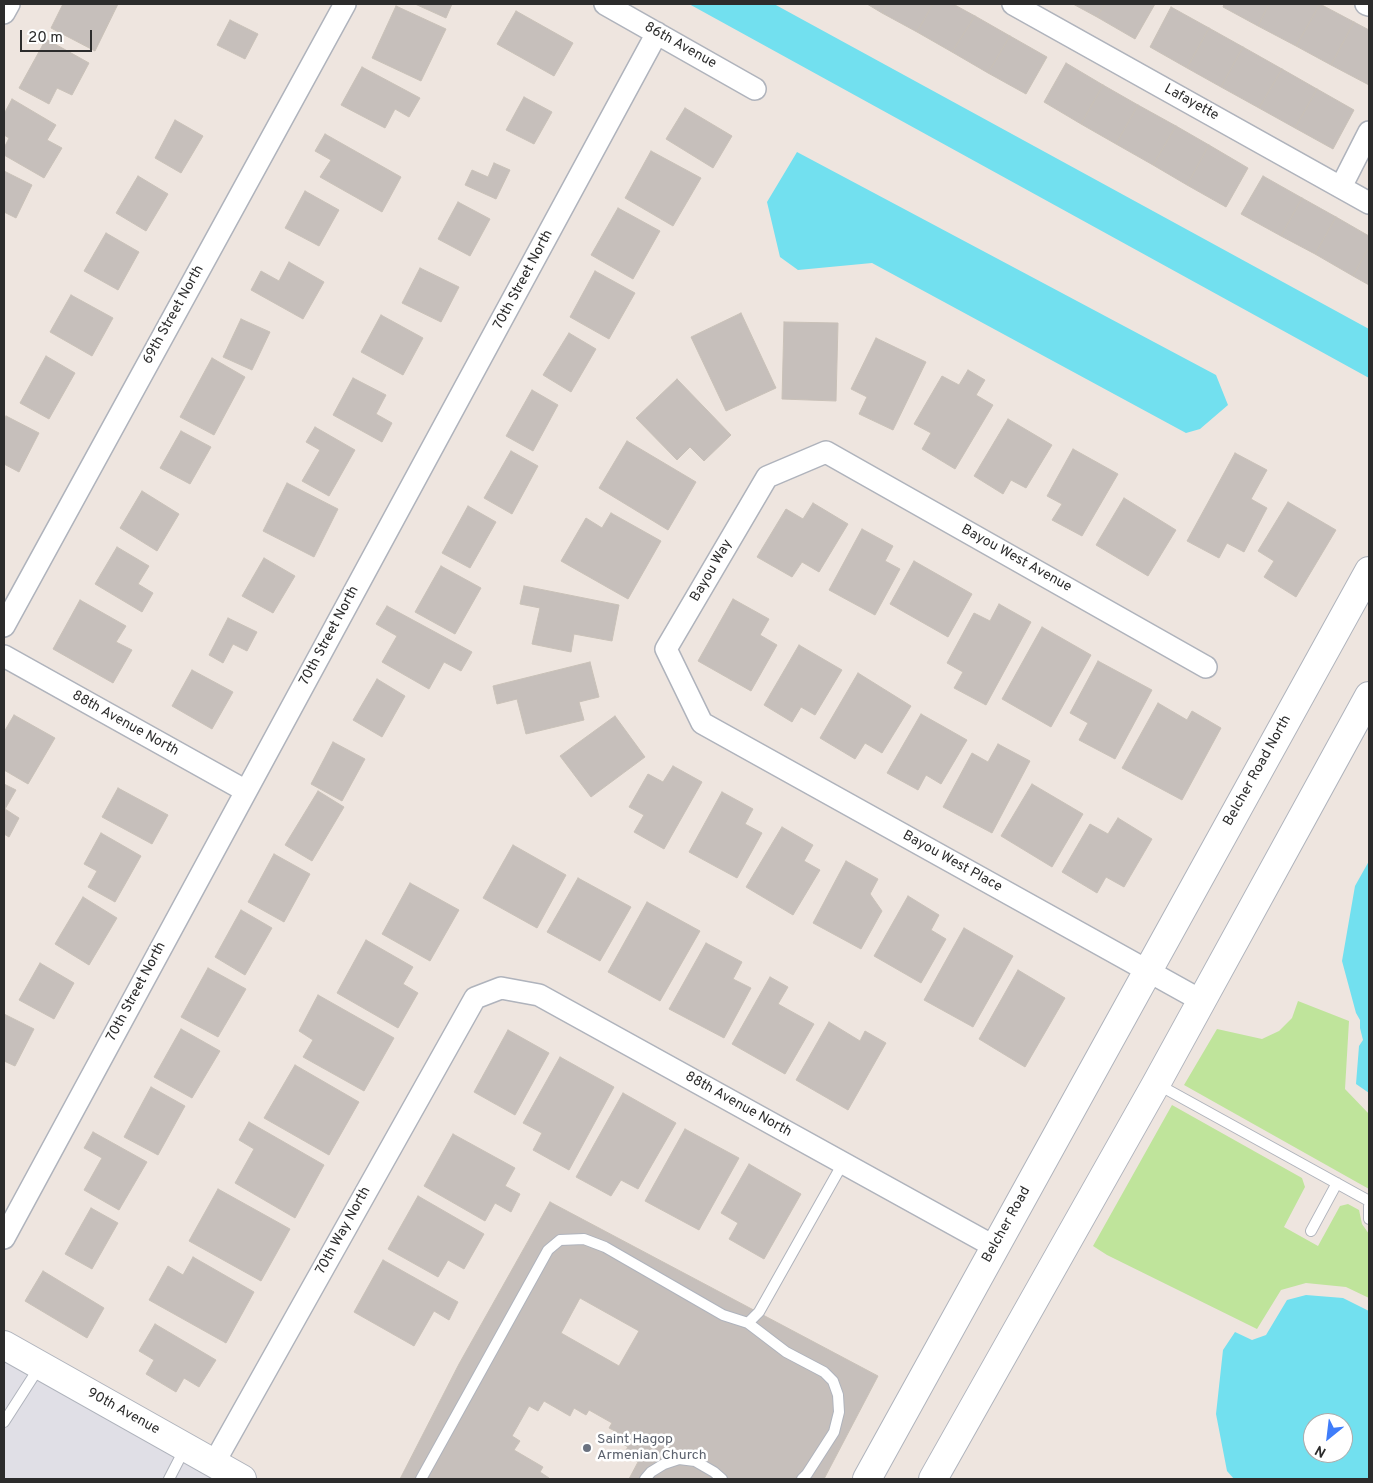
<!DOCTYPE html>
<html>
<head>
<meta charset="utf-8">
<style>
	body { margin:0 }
	#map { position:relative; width:1373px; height:1483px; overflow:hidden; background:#eee5df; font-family:Overpass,sans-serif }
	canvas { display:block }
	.frame { position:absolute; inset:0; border:5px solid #2c2c2c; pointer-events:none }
	.north { position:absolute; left:1303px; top:1413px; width:50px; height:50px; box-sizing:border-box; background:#fff; border:1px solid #ababab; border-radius:50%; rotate:209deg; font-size:14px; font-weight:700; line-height:20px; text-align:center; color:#2c2c2c }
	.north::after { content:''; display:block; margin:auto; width:18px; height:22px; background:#3f7dfa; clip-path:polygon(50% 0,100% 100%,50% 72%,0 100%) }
	.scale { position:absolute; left:20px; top:30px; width:72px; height:22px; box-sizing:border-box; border:2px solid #2c2c2c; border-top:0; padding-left:6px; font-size:15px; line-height:18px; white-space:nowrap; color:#2c2c2c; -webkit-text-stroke:4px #fff; paint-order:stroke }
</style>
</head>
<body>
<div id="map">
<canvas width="1373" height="1483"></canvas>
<div class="frame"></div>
<div class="north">N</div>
<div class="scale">20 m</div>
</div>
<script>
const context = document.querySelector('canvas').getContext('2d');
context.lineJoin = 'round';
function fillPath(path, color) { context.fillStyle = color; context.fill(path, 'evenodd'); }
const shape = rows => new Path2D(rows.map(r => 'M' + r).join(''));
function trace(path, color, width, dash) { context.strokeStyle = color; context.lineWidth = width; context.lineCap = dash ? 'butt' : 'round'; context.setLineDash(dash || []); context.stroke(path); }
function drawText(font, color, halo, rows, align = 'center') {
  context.font = font + ' Overpass,sans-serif'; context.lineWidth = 5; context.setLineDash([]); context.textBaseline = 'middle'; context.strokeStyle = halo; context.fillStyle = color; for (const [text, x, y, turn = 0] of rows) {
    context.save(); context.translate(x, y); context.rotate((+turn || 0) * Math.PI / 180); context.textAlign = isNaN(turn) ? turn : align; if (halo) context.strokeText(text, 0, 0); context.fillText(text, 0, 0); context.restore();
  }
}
const industrial = shape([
	[4,1361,213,1479,4,1479]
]);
const green = shape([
	[1298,1001,1349,1021,1345,1089,1369,1114,1369,1189,1184,1085,1217,1029,1262,1039,1279,1031,1292,1018],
	[1172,1105,1302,1178,1305,1187,1284,1227,1318,1246,1340,1206,1348,1204,1359,1210,1362,1224,1369,1234,1369,1298,1346,1287,1306,1283,1281,1290,1257,1329,1107,1255,1093,1246]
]);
const water = shape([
	[689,4,774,4,1369,329,1369,378],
	[797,152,1216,375,1228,405,1200,429,1186,433,872,263,798,270,780,257,767,202],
	[1369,861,1369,1093,1356,1084,1359,1046,1363,1040,1360,1028,1360,1020,1356,1013,1342,961,1355,886],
	[1306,1295,1343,1298,1369,1311,1369,1479,1234,1479,1227,1471,1216,1414,1223,1350,1235,1332,1252,1340,1266,1335,1287,1300],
	[1313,1423,1343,1423,1343,1453,1313,1453]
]);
const building = shape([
	[63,4,118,4,95,51,51,28,63,4],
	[415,4,452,4,446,18,415,4],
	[867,4,887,4,882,13,867,4],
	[887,4,933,4,917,32,882,13,887,4],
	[933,4,953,4,975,16,952,52,917,32,933,4],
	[1073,4,1105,4,1097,17,1073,4],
	[1105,4,1155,4,1135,39,1097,17,1105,4],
	[1224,4,1269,4,1258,26,1223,7,1224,4],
	[1269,4,1320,4,1296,46,1258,26,1269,4],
	[1320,4,1354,22,1331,65,1296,46,1320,4],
	[396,6,446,29,421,81,372,58,396,6],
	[1171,7,1209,28,1187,68,1150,47,1171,7],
	[516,11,573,43,554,76,497,44,516,11],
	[975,16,1010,36,988,73,952,52,975,16],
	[230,20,258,34,245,59,217,45,230,20],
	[1354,22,1369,30,1369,85,1331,65,1354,22],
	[1209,28,1243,47,1221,87,1187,68,1209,28],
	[1010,36,1047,57,1026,94,988,73,1010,36],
	[46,39,89,63,72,95,57,88,49,104,19,88,46,39],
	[1243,47,1282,69,1259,108,1221,87,1243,47],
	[1066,63,1103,85,1081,124,1044,102,1066,63],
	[362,67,420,98,409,117,395,109,385,128,341,105,362,67],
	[1282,69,1317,89,1295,128,1259,108,1282,69],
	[1103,85,1138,105,1116,144,1081,124,1103,85],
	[1317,89,1354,110,1333,149,1295,128,1317,89],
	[524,97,552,112,534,144,506,130,524,97],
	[12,99,56,125,47,140,62,148,44,178,4,155,4,148,9,138,4,135,4,114,12,99],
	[1138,105,1176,126,1153,165,1116,144,1138,105],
	[685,108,732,136,713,168,666,139,685,108],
	[175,120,203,136,181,173,155,158,175,120],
	[1176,126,1209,145,1187,185,1153,165,1176,126],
	[325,134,401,177,382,212,320,177,331,160,315,151,325,134],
	[1209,145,1248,168,1226,207,1187,185,1209,145],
	[651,151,701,178,673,226,625,198,651,151],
	[494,163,510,170,496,199,465,185,472,170,488,177,494,163],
	[4,171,32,185,16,218,4,212,4,171],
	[138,176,168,194,146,231,116,213,138,176],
	[1263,176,1302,198,1281,236,1241,214,1263,176],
	[305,191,339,210,319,246,285,228,305,191],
	[1302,198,1336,217,1315,254,1281,236,1302,198],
	[458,202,490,219,470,256,438,239,458,202],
	[618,208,660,231,633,279,591,255,618,208],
	[1336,217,1369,236,1369,247,1353,276,1315,254,1336,217],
	[106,233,139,252,118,290,84,271,106,233],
	[1369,247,1369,285,1353,276,1369,247],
	[289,262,324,282,303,319,251,290,261,271,279,281,289,262],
	[420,268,459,287,441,322,402,303,420,268],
	[595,271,635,293,609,339,570,317,595,271],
	[71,295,113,318,92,356,50,332,71,295],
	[741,313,776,388,726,411,691,337,741,313],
	[381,315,423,338,403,375,361,352,381,315],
	[241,319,270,332,252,370,223,357,241,319],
	[784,322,838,323,836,401,782,399,784,322],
	[569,333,596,349,571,392,543,375,569,333],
	[876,338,926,362,893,430,859,414,867,397,851,389,876,338],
	[46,356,75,373,49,419,20,403,46,356],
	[212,358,245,377,214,435,180,417,212,358],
	[968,370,985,380,976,395,993,405,955,469,922,449,931,433,914,424,942,376,959,385,968,370],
	[353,378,386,395,376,414,392,423,382,442,333,415,353,378],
	[677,379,731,435,704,461,690,447,677,460,636,418,677,379],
	[532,390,558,405,533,451,506,436,532,390],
	[6,416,39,433,19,472,4,464,4,420,6,416],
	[1008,419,1052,445,1026,488,1011,480,1003,494,974,476,1008,419],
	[315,427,355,450,329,496,302,481,320,450,306,442,315,427],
	[181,431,211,447,190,484,160,468,181,431],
	[627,441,696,482,668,530,599,488,627,441],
	[1073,449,1118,474,1082,536,1052,520,1062,504,1047,496,1073,449],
	[511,451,538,466,512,514,484,498,511,451],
	[1235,453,1267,470,1251,499,1267,508,1244,552,1227,543,1219,558,1187,541,1235,453],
	[287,483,338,509,314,557,263,531,287,483],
	[142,491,179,514,157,551,120,528,142,491],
	[1124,498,1176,530,1148,576,1096,545,1124,498],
	[1288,502,1336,530,1296,597,1264,577,1274,561,1258,551,1288,502],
	[813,503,848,524,819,572,802,562,792,577,757,557,786,509,803,519,813,503],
	[468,506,496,522,470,568,442,553,468,506],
	[611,513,661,541,628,599,561,561,586,518,602,528,611,513],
	[862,529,893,546,885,561,900,569,875,615,829,590,862,529],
	[117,547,149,566,138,584,153,593,142,612,95,584,117,547],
	[264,558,295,576,273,613,242,596,264,558],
	[914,561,972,594,948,637,890,604,914,561],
	[441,566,481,588,455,634,415,612,441,566],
	[524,586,619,605,612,641,574,634,571,652,532,644,540,608,520,604,524,586],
	[733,599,769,619,760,635,777,645,751,691,698,661,733,599],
	[80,600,126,626,116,642,132,650,113,683,53,649,80,600],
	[999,604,1031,622,986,705,954,688,963,672,947,663,974,613,990,621,999,604],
	[387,606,472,652,461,671,444,662,429,689,382,662,397,636,376,624,387,606],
	[228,618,257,632,247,651,233,644,223,663,209,655,228,618],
	[1042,627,1091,655,1051,727,1002,699,1042,627],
	[799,645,842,670,815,715,801,707,792,722,764,705,799,645],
	[1098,661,1152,690,1115,759,1079,740,1088,723,1070,713,1098,661],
	[590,662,599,697,579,702,584,720,526,734,517,699,497,704,493,686,590,662],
	[192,670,233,692,212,729,172,706,192,670],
	[858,673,911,706,882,753,865,743,855,759,820,738,858,673],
	[377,679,405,696,382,737,353,720,377,679],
	[1158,703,1187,720,1192,711,1221,728,1182,800,1122,768,1158,703],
	[921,714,967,740,941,784,926,775,918,790,887,773,921,714],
	[14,715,55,738,28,784,4,770,4,732,14,715],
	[615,716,645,757,591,797,560,756,615,716],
	[333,742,365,759,342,801,311,784,333,742],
	[998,744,1030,761,992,833,943,807,972,753,988,762,998,744],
	[673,766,702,782,664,849,634,832,644,815,629,807,648,774,663,782,673,766],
	[4,784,16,790,5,809,19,818,9,837,4,834,4,784],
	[1032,784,1083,814,1052,867,1001,836,1032,784],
	[118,788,168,815,152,844,102,817,118,788],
	[318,791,344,807,312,861,285,845,318,791],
	[722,792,753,809,745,824,762,833,737,878,689,852,722,792],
	[1118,818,1152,839,1124,887,1106,877,1097,893,1062,872,1090,824,1108,834,1118,818],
	[782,827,813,845,804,861,820,870,793,915,746,887,782,827],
	[101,833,141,856,115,902,88,887,97,871,84,864,101,833],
	[513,845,566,875,537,928,483,898,513,845],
	[274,854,310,874,284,922,248,902,274,854],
	[846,861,878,879,870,894,882,911,861,949,813,923,846,861],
	[578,878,631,907,600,961,547,932,578,878],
	[410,883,459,910,430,961,382,934,410,883],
	[908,896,939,915,931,930,946,939,921,983,874,956,908,896],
	[83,897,117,918,89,965,55,944,83,897],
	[647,902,700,931,660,1001,608,972,647,902],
	[241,910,272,928,245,975,215,957,241,910],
	[964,928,1013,956,973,1027,924,1000,964,928],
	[366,940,413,967,403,984,418,993,398,1028,337,993,366,940],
	[706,943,742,962,733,979,751,988,724,1038,669,1009,706,943],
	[40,963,74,983,54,1019,19,1000,40,963],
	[208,968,246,989,218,1037,181,1017,208,968],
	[1018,970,1065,998,1025,1067,979,1039,1018,970],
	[770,977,788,987,778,1004,814,1024,785,1074,732,1044,770,977],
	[318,995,394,1038,364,1091,303,1057,313,1040,299,1031,318,995],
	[4,1014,34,1029,15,1066,4,1061,4,1014],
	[829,1022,860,1041,865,1031,886,1043,848,1110,796,1080,829,1022],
	[181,1029,220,1051,192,1098,154,1077,181,1029],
	[508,1030,549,1053,515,1115,474,1092,508,1030],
	[560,1057,614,1087,569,1170,533,1150,542,1133,523,1123,560,1057],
	[295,1065,359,1102,329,1155,264,1118,295,1065],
	[151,1087,185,1106,158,1155,124,1137,151,1087],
	[623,1093,676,1123,638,1189,621,1180,611,1196,576,1177,623,1093],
	[249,1122,324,1165,295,1218,235,1183,254,1149,239,1140,249,1122],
	[685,1129,739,1158,699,1230,645,1201,685,1129],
	[93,1132,147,1162,119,1210,84,1190,102,1158,84,1148,93,1132],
	[453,1134,515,1168,505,1186,520,1194,511,1212,495,1203,485,1221,424,1186,453,1134],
	[749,1164,801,1194,764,1259,729,1239,738,1223,721,1213,749,1164],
	[218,1189,290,1229,261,1281,189,1241,218,1189],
	[418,1196,484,1234,464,1269,448,1260,438,1277,388,1249,418,1196],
	[550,1202,878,1376,824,1479,400,1479,459,1364,550,1202],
	[91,1208,118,1223,92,1269,65,1254,91,1208],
	[193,1257,254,1292,226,1343,149,1300,168,1266,183,1275,193,1257],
	[383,1260,458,1302,449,1320,434,1311,414,1346,354,1312,383,1260],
	[43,1271,104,1308,87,1338,25,1301,43,1271],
	[580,1298,639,1331,619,1366,561,1333,580,1298],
	[155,1324,216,1360,199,1387,184,1378,176,1392,146,1374,154,1360,139,1351,155,1324],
	[544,1401,570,1416,574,1408,586,1415,589,1410,612,1423,609,1428,617,1432,613,1438,628,1447,624,1453,638,1462,629,1479,548,1479,549,1478,540,1472,543,1467,514,1450,520,1441,512,1436,529,1406,538,1411,544,1401]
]);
const lane = shape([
	[1157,1084,1369,1201],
	[1369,1206,1369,1219],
	[1311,1231,1337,1183],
	[748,1323,786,1352,824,1372,833,1381,838,1395,839,1412,834,1432,807,1474,802,1479],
	[4,1422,40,1366],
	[169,1479,185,1448],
	[421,1479,548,1250,560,1240,584,1239,605,1247,723,1315,748,1323,759,1312,843,1163],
	[645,1479,651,1472,664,1464,679,1459,695,1461,714,1472,722,1479]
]);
const street = shape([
	[605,4,755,89],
	[1013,4,1369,203],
	[1366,4,1369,5],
	[4,13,9,4],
	[1341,187,1369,132],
	[4,626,345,4],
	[4,656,246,791],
	[1202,1001,702,723,666,649,767,477,826,452,1206,667],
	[4,1238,657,33],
	[214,1463,475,998,501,988,539,995,995,1247]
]);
const secondary = shape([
	[4,1345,242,1479],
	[867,1479,1369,571],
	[933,1479,1156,1084,1369,696]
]);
const markers = [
	[587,1448,5,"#6b7280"]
];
const streetNames = [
	["86th Avenue",680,46,29],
	["Lafayette",1191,103,29],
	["70th Street North",524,280,-62],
	["69th Street North",174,315,-61],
	["Bayou West Avenue",1016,559,29],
	["Bayou Way",712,571,-60],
	["70th Street North",330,636,-62],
	["88th Avenue North",125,724,29],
	["Belcher Road North",1258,771,-61],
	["Bayou West Place",952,862,29],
	["70th Street North",137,992,-62],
	["88th Avenue North",738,1105,29],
	["Belcher Road",1007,1225,-61],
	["70th Way North",344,1231,-61],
	["90th Avenue",123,1412,29]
];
const worshipNames = [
	["Saint Hagop",597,1440],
	["Armenian Church",597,1456]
];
fillPath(industrial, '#e0dfe6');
fillPath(green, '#bfe49b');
fillPath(water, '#72e0ef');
fillPath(building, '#c6bfbb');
trace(building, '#c9c1b8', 1);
trace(lane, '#afb3bc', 12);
trace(street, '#afb3bc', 24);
trace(secondary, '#afb3bc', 30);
trace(lane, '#fff', 10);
trace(street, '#fff', 21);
trace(secondary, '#fff', 28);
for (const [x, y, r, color] of markers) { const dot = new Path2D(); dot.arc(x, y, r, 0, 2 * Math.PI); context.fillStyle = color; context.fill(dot); trace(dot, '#fff', 2); }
drawText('14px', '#2c2c2c', '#fff', streetNames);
drawText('14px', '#5b616d', '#fff', worshipNames, 'left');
</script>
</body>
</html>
